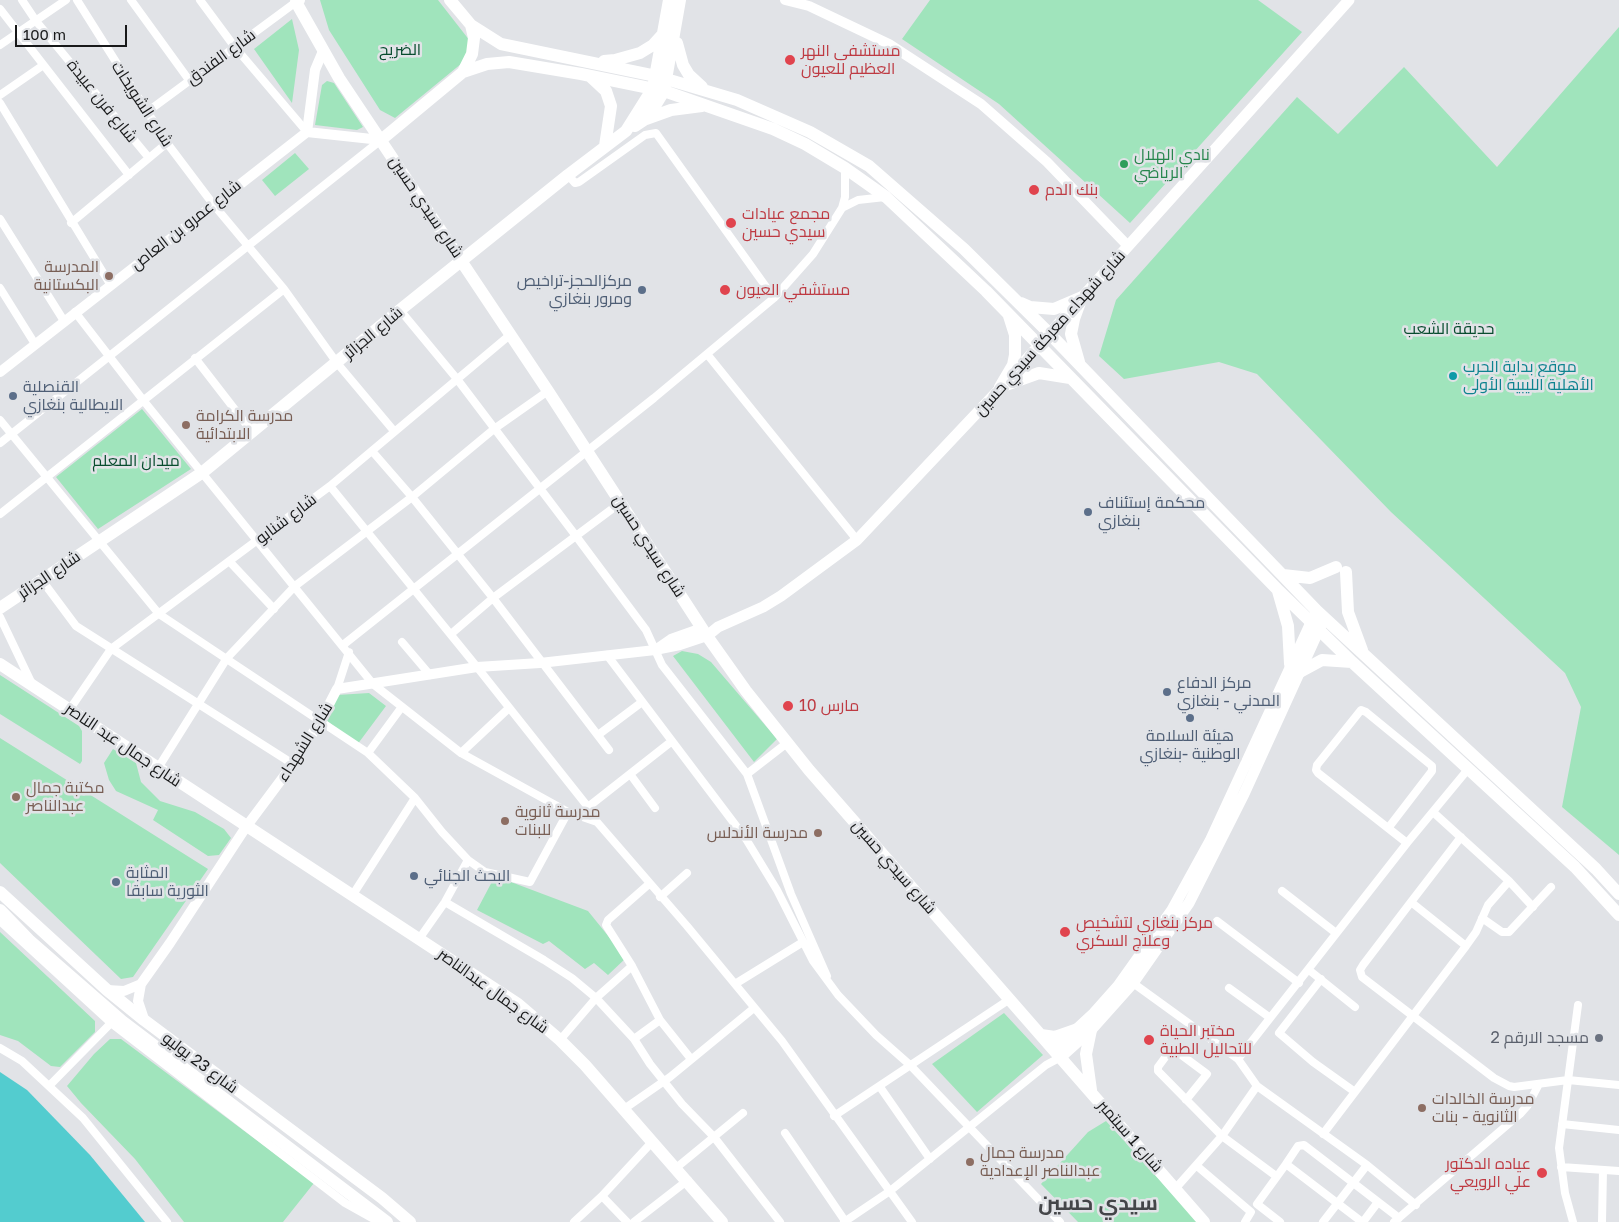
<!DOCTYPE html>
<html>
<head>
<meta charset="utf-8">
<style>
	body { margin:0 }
	#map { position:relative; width:1619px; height:1222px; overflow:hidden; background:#e1e3e7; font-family:"Golos Text",sans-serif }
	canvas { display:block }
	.scale { position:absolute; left:15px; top:25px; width:112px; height:22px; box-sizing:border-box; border:2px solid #18191a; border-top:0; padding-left:6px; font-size:15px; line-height:18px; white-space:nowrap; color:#18191a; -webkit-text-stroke:4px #e1e3e7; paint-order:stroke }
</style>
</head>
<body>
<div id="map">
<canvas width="1619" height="1222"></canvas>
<div class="scale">100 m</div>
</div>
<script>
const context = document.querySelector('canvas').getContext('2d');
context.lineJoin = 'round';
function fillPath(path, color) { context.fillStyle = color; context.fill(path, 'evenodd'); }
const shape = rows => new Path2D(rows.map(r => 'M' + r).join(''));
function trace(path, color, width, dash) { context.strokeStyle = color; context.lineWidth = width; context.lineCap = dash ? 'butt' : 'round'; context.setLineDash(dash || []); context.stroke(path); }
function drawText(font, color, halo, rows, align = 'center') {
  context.font = font + ' "Golos Text",Cairo,sans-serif'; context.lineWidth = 5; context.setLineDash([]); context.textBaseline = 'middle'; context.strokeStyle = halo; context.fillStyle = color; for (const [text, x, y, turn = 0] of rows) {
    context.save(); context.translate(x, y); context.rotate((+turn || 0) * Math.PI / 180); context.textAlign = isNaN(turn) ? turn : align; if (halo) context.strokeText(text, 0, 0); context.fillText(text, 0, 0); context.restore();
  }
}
const green = shape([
	[438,0,470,41,467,59,395,118,380,110,329,30,320,0],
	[930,0,1258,0,1302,32,1130,223,999,104,902,39],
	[292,19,299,50,292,103,254,49],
	[1619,27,1619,855,1562,807,1581,707,1565,673,1391,512,1257,374,1219,362,1124,379,1099,356,1116,300,1297,97,1338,134,1404,67,1497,167],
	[327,81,334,83,363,127,357,130,315,125,322,85],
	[295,153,309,169,275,196,262,180],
	[142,409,191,469,98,529,56,477],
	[682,651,698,654,711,662,777,739,754,762,673,656],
	[0,675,79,726,82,731,82,761,80,764,0,714],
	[369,693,386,706,357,745,321,716,337,695],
	[0,738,208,869,133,977,121,979,0,863],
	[113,749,136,763,141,782,160,801,195,812,224,829,231,838,219,855,208,856,153,820,158,810,116,791,109,780,104,763],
	[495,876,588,911,626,958,608,975,594,963,585,969,549,941,543,944,477,910],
	[0,932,95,1021,95,1032,60,1067,51,1066,18,1041,0,1035],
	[1004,1013,1043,1055,977,1112,932,1064],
	[110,1039,121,1039,314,1183,283,1222,184,1222,135,1159,81,1103,67,1086,94,1054],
	[1106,1121,1198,1222,1078,1222,1041,1184,1088,1132]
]);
const water = shape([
	[0,1072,27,1090,90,1155,145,1222,0,1222]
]);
const minor = shape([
	[22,0,36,21,149,158],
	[77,0,167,143,213,204,284,289],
	[131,0,189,80],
	[200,0,234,46,307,132],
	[0,9,129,175],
	[0,45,66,0],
	[0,95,42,66],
	[0,103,110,284],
	[147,112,296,2],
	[568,175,575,183,579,182,645,135,656,133,774,298],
	[842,208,858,200,885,197],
	[0,219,64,321],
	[71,223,167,143],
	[0,288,35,344],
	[400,310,457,379,576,536,646,630,662,665,747,774,787,743],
	[75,312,143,400,373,684,461,753,568,812,597,822,687,926,782,1041,912,1222],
	[707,354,857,540],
	[195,358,253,433],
	[0,420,159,614,368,753,415,798,442,832,468,860,485,872,530,882,568,812],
	[0,443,381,140],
	[372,451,412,497,493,598,609,750],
	[330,486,477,667,588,807,597,822],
	[0,514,284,289,337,363,394,431],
	[230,562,274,609],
	[41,579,76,626,293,764],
	[0,617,32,684],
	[451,634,493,598,620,503],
	[402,642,430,675],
	[343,645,654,398,774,298,813,254,842,208,845,197,845,168],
	[607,655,746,839,777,890,813,961,838,995,876,1035,910,1065,1060,1222],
	[337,689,349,652],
	[70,709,111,649,330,486,511,334],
	[598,735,642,702],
	[368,753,401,708],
	[461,753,509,708],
	[158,768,227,658,295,586,412,497,494,429,548,391],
	[630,774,655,808],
	[747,774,791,894,827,976],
	[588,807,672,741],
	[1389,827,1432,771,1432,766,1366,712,1361,710,1317,765,1316,770,1318,773,1407,843],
	[1461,837,1411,902,1466,946],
	[1509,881,1533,907],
	[649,884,608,920,606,925,632,966,660,1020,691,1059],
	[1282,891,1336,933],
	[352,896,415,798],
	[660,897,687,873],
	[445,902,544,960,572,978,596,998,634,1039,650,1064,682,1104,714,1137,780,1222],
	[1411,902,1363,965,1360,970,1362,977,1494,1078,1509,1086,1514,1087,1568,1080,1619,1085],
	[1482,918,1502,932,1509,932,1551,887],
	[0,921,111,1023,50,1085],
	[1217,921,1299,983],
	[419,939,445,902,468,860],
	[1309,970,1355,1007],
	[1321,979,1279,1033,1313,1062,1355,1092],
	[1133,983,1238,1059],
	[735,984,803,942],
	[1229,988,1269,1017],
	[111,1023,345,1203,379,1222],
	[634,1039,660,1020],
	[560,1040,596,998,632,966],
	[0,1048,22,1061,83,1118,167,1222],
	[880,1087,930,1159],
	[1186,1100,1207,1074,1172,1048,1158,1067,1158,1071,1222,1136,1276,1176],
	[624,1109,670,1077,754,1008],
	[834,1116,1010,999],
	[1562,1124,1619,1130],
	[785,1133,845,1221],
	[1323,1134,1466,946,1476,932,1488,905,1509,881,1433,812],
	[1286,1164,1298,1146,1304,1145,1399,1218],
	[1367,1165,1416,1205],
	[1197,1166,1251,1212,1245,1222],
	[1561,1167,1619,1171],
	[676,1168,743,1113],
	[1175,1189,1222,1136,1257,1086],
	[574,1222,602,1196],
	[627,1222,602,1196,652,1142],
	[634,1222,688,1180],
	[844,1222,890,1191,1046,1065,1061,1057],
	[1280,1222,1257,1204,1286,1164,1362,1222],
	[1323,1222,1367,1165,1257,1086,1238,1059,1407,843,1469,768],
	[1363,1222,1378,1202],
	[1394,1222,1520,1114,1528,1105,1539,1084],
	[1573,1222,1565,1193,1559,1148,1578,1005],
	[1602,1222,1603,1170]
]);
const tertiary = shape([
	[785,0,809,6,889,44,981,104,1047,162,1128,246],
	[307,132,381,140],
	[0,372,307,132,315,70,323,51],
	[658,648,671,639,702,628],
	[107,990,124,991,141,984],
	[144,1019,138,1001,141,984,170,943,246,827,293,764,321,720,337,689,477,667,540,663,655,650,680,645,707,636]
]);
const secondary = shape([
	[707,636,718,627,763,607,781,596,857,540,1007,381,1349,0],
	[1054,1050,1094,1013,1118,986,1172,910,1210,841,1314,616],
	[1061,1057,1091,1030,1133,983,1189,903,1244,794,1322,623]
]);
const primary = shape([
	[299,0,296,2,339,78,548,391,707,636,746,691,809,770,1204,1222],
	[450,0,471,25,501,44,656,76,737,100,810,132,869,166,964,249,1049,333,1317,611,1596,869,1619,894],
	[677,43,683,65,689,75,702,87],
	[604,61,615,60,640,53,653,45,663,34],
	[463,72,472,54,474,38,471,25],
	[591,77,606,91,611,106,605,146],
	[646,119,671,110,702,106],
	[635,126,644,120,653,109,664,91,680,0],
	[381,140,463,72,487,64,509,62,581,74,664,91,773,129,805,144,845,168,886,197,986,291,1277,589,1352,662,1575,867,1619,915],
	[1021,303,1030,307,1054,309,1082,297],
	[1079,362,1071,334,1074,319,1082,297],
	[1000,387,1013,365,1015,355,1015,335,1009,316],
	[1000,387,1039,373,1070,378],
	[1346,572,1348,612,1362,650],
	[1283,575,1310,578,1336,567],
	[1278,591,1288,626,1290,664],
	[0,608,203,472,400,310,568,175,626,131,653,88,669,0],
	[0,664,518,1004,560,1040,585,1065,722,1222],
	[1298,673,1322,660,1352,662],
	[0,892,107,990,144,1020,382,1198,410,1222],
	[0,910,29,940,122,1021,387,1222],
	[1041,1035,1055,1037,1078,1029],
	[1091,1090,1086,1054,1091,1030]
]);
const markers = [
	[790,60,6,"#e0444e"],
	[1124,164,5,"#2e9e5b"],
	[1034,190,6,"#e0444e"],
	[731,223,6,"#e0444e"],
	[109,276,5,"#8d6e63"],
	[642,290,5,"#5c6f8a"],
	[725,290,6,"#e0444e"],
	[1453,376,5,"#0f9aa8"],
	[13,396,5,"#5c6f8a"],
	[186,425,5,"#8d6e63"],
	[1088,512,5,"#5c6f8a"],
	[1167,692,5,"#5c6f8a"],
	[788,706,6,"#e0444e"],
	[1190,718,5,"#5c6f8a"],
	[16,797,5,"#8d6e63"],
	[505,821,5,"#8d6e63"],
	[818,833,5,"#8d6e63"],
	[414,876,5,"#5c6f8a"],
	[116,882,5,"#5c6f8a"],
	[1065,932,6,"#e0444e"],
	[1599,1038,5,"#6b7280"],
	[1149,1040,6,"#e0444e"],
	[1422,1108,5,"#8d6e63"],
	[970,1162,5,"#8d6e63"],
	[1542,1173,6,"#e0444e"]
];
const parkNames = [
	["الضريح",400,50],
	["حديقة الشعب",1449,329],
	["ميدان المعلم",136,461]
];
const healthNames = [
	["مستشفى النهر",801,51],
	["العظيم للعيون",801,69],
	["بنك الدم",1045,190],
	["مجمع عيادات",742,214],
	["سيدي حسين",742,232],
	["مستشفي العيون",736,290],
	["10 مارس",799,706],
	["مركز بنغازي لتشخيص",1076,923],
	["وعلاج السكري",1076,941],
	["مختبر الحياة",1160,1031],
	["للتحاليل الطبية",1160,1049],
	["عياده الدكتور",1531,1164,"right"],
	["علي الرويعي",1531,1182,"right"]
];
const streetNames = [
	["شارع الفندق",221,57,-36],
	["شارع فرن عبيدة",102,101,51],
	["شارع الشويخات",142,104,57],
	["شارع سيدي حسين",426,207,56],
	["شارع عمرو بن العاص",186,225,-38],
	["شارع الجزائر",373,333,-40],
	["شارع شهداء معركة سيدي حسين",1050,333,-48],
	["شارع شنابو",286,519,-37],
	["شارع سيدي حسين",649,546,57],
	["شارع الجزائر",49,575,-34],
	["شارع الشهداء",305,742,-58],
	["شارع جمال عبد الناصر",123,745,34],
	["شارع سيدي حسين",894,867,49],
	["شارع جمال عبدالناصر",493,991,36],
	["شارع 23 يوليو",200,1063,37],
	["شارع 1 سبتمبر",1130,1136,49]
];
const leisureNames = [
	["نادي الهلال",1134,155],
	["الرياضي",1134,173]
];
const educationNames = [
	["المدرسة",99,267,"right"],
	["البكستانية",99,285,"right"],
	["مدرسة الكرامة",196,416],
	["الابتدائية",196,434],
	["مكتبة جمال",26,788],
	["عبدالناصر",26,806],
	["مدرسة ثانوية",515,812],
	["للبنات",515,830],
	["مدرسة الأندلس",808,833,"right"],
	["مدرسة الخالدات",1432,1099],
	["الثانوية - بنات",1432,1117],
	["مدرسة جمال",980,1153],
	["عبدالناصر الإعدادية",980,1171]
];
const serviceNames = [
	["مركزالحجز-تراخيص",632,281,"right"],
	["ومرور بنغازي",632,299,"right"],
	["القنصلية",23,387],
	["الايطالية بنغازي",23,405],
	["محكمة إستئناف",1098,503],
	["بنغازي",1098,521],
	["مركز الدفاع",1177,683],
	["المدني - بنغازي",1177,701],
	["هيئة السلامة",1190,736,"center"],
	["الوطنية -بنغازي",1190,754,"center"],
	["المثابة",126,873],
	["الثورية سابقا",126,891],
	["البحث الجنائي",424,876]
];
const cultureNames = [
	["موقع بداية الحرب",1463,367],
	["الأهلية الليبية الأولى",1463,385]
];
const worshipNames = [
	["مسجد الارقم 2",1589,1038]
];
const districtNames = [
	["سيدي حسين",1098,1203]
];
fillPath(green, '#a0e4bc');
fillPath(water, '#53cccf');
trace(minor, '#fff', 8);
trace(tertiary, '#fff', 10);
trace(secondary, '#fff', 11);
trace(primary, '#fff', 12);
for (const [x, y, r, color] of markers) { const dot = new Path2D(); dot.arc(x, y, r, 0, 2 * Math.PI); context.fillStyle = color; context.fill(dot); trace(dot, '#e1e3e7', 2); }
drawText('16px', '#074c2e', '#e1e3e7', parkNames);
drawText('16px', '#be3a42', '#e1e3e7', healthNames, 'left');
drawText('16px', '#18191a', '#e1e3e7', streetNames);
drawText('16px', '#27864d', '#e1e3e7', leisureNames, 'left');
drawText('16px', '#785e54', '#e1e3e7', educationNames, 'left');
drawText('16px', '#4e5e75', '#e1e3e7', serviceNames, 'left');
drawText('16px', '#0d838f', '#e1e3e7', cultureNames, 'left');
drawText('16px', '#5b616d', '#e1e3e7', worshipNames, 'right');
drawText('bold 21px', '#444649', '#e1e3e7', districtNames);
</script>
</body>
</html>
